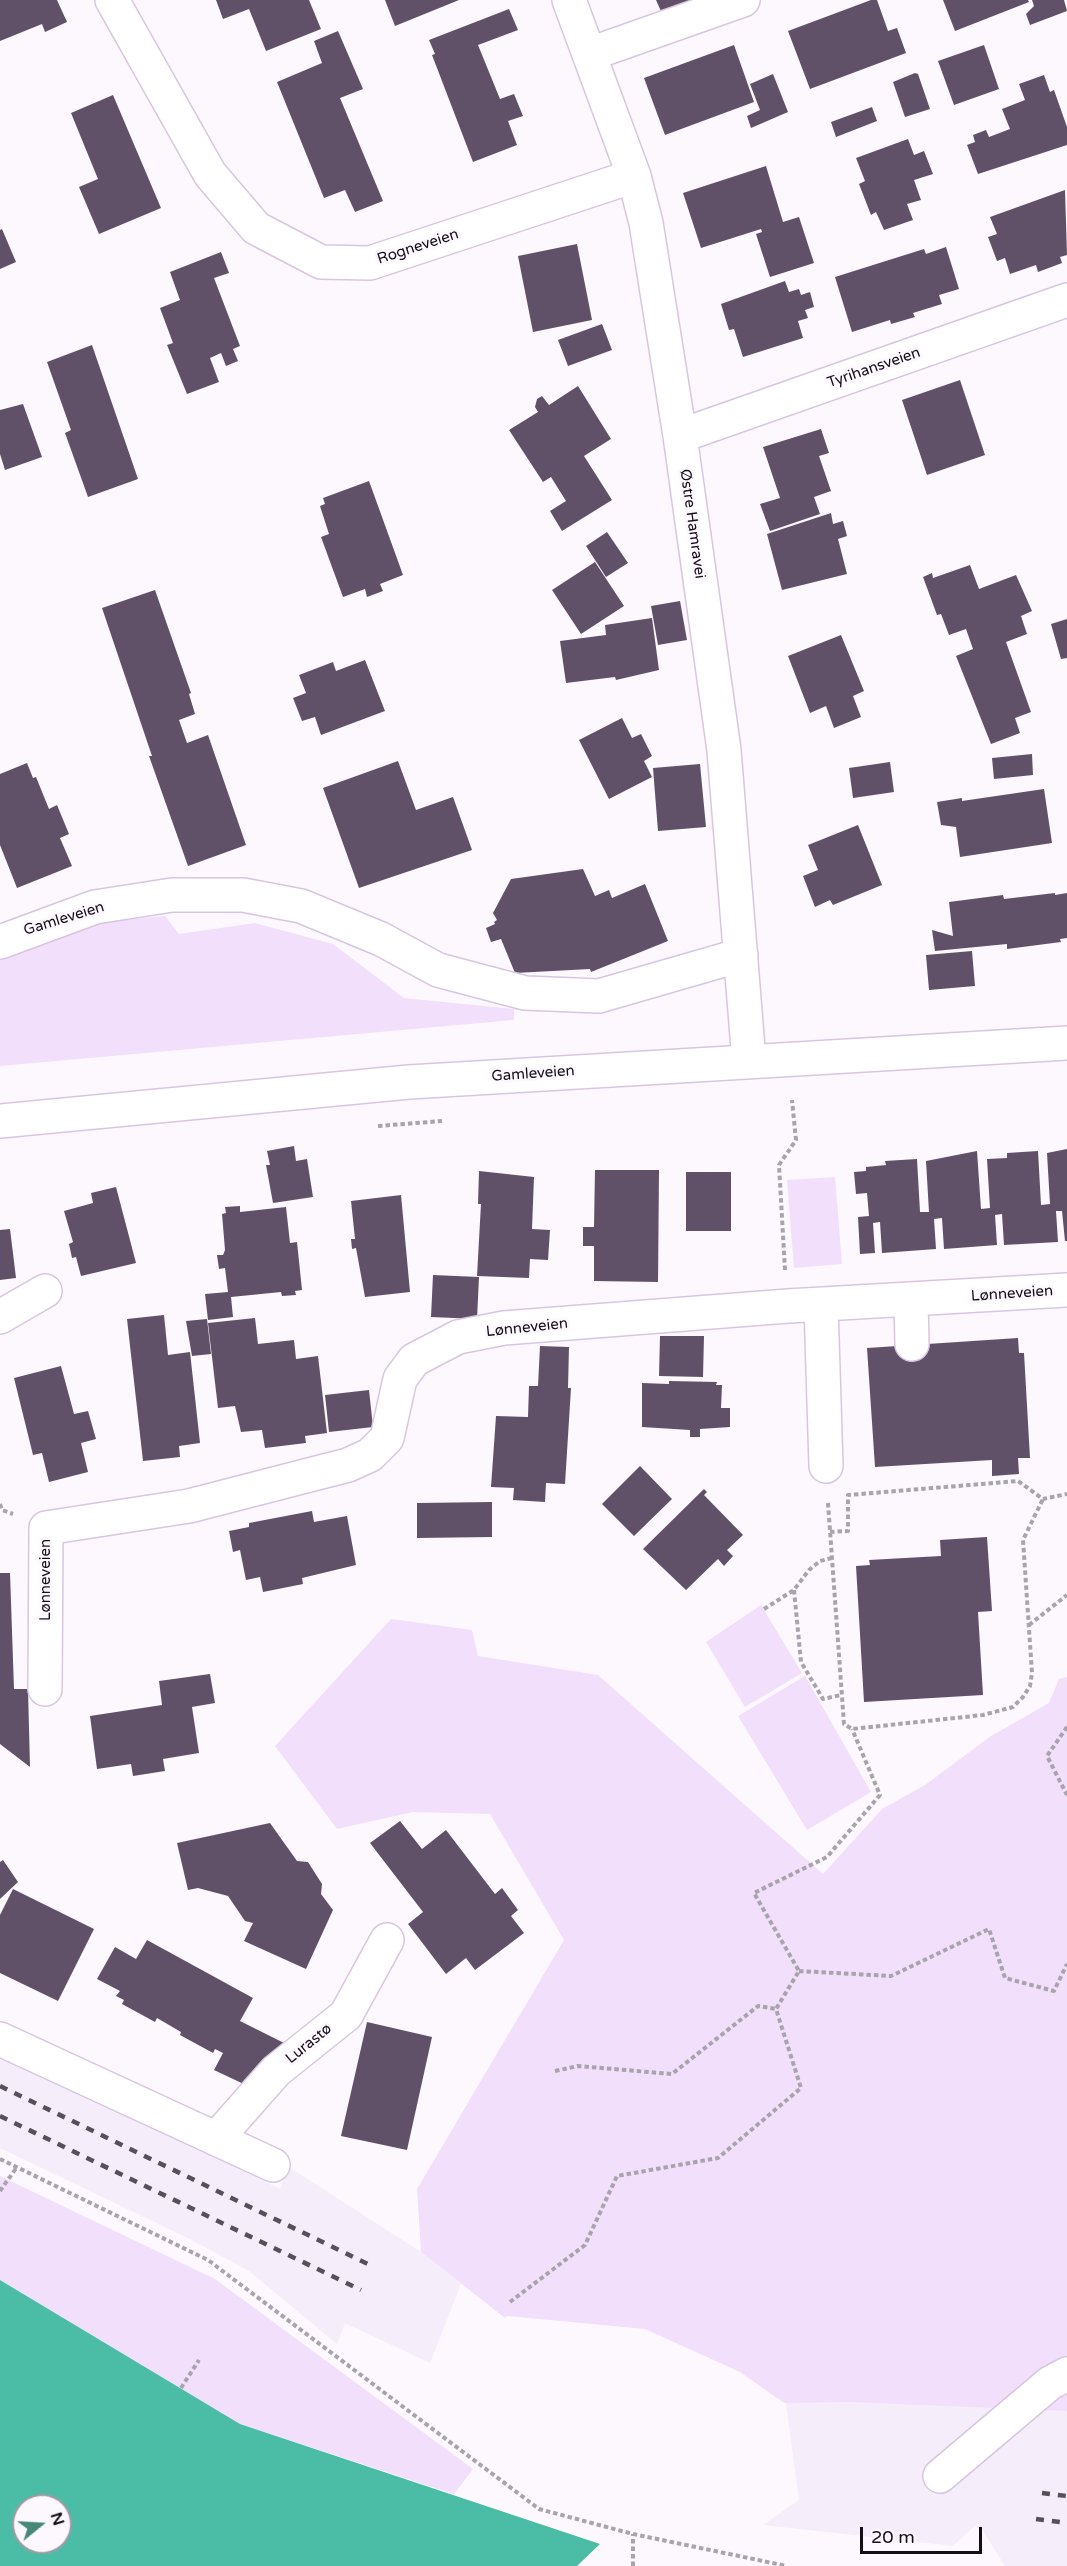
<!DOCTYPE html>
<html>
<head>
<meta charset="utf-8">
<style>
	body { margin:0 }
	#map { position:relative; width:1067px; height:2566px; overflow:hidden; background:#fcf8fe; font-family:"Varela Round",sans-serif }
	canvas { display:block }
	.north { position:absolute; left:12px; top:2494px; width:60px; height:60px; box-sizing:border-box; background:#fcf8fe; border:2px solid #9f9aa2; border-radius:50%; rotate:72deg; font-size:16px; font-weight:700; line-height:24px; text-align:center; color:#140e17 }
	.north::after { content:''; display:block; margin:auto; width:21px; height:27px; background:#46887a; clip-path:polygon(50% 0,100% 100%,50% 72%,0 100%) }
	.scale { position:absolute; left:860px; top:2527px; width:122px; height:27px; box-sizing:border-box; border:3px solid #140e17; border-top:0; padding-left:8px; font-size:18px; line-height:21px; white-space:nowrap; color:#140e17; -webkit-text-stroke:4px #fcf8fe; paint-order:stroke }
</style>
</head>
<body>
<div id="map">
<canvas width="1067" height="2566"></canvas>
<div class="north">N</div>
<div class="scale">20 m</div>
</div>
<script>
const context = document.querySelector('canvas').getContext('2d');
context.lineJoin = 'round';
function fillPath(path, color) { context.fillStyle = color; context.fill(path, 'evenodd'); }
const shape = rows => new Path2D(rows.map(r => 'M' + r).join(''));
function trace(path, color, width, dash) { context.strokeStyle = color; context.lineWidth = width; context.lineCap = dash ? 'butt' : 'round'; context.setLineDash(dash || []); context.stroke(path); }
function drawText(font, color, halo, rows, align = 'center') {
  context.font = font + ' "Varela Round",sans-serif'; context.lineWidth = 6; context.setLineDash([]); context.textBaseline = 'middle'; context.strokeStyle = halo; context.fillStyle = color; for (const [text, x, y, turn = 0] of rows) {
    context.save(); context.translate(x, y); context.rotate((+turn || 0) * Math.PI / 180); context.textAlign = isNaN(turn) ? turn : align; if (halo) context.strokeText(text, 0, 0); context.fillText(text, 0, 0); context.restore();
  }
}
const built = shape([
	[1067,2028,1067,2566,1005,2566,978,2523,953,2546,763,2525,799,2500,779,2352],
	[0,2053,280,2189,289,2167,421,2252,461,2284,430,2363,345,2323,337,2344,249,2271,190,2239,0,2148]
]);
const green = shape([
	[165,916,179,934,255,923,333,944,404,998,514,1009,514,1020,0,1066,0,954,70,925],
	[835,1177,842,1264,794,1268,787,1180],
	[761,1605,802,1673,745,1707,706,1642],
	[391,1619,472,1630,478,1656,598,1675,823,1874,882,1809,925,1785,991,1736,1049,1703,1059,1679,1067,1677,1067,2411,849,2402,784,2403,740,2372,645,2329,507,2316,505,2318,421,2252,417,2189,564,1940,490,1814,413,1812,337,1829,275,1746],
	[805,1676,871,1792,807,1830,738,1716],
	[0,2176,215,2279,473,2469,454,2494,240,2424,0,2280]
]);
const water = shape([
	[0,2280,240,2424,600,2544,577,2566,0,2566],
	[24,2506,60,2506,60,2542,24,2542]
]);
const building = shape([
	[0,0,57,0,67,22,45,32,42,24,0,41],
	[216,0,309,0,321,29,266,51,249,9,223,19],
	[385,0,459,0,395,26],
	[656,0,709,0,664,18],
	[871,0,877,0,888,31,897,28,906,53,810,89,788,31],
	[943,0,1028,0,1029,2,955,31],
	[1032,0,1064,0,1067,11,1030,25,1026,14,1034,6],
	[509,9,518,30,478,45,500,99,514,94,523,116,508,121,517,145,473,162,432,55,435,54,429,40],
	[338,31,363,89,340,98,383,201,355,212,345,190,324,198,277,82,322,63,314,41],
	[734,45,754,102,665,135,644,78],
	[984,45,999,89,954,105,938,61],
	[915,73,918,74,930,109,905,117,893,82],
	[773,74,788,112,751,128,747,116,760,110,750,84],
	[1044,75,1050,92,1054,90,1067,127,1067,145,978,174,967,145,975,142,973,135,986,130,989,137,1010,129,1002,109,1025,100,1019,84],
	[113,95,161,208,99,234,79,187,98,179,71,113],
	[872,107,877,121,836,137,831,122],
	[908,139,914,155,924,151,933,174,914,180,921,200,907,204,913,220,884,230,876,212,871,215,859,184,865,181,856,158],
	[766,166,783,222,799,217,814,263,770,277,756,234,762,232,761,229,701,248,683,193],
	[1065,190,1067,255,1060,257,1062,263,1038,272,1036,265,1010,274,1005,258,997,261,988,237,997,234,990,217],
	[2,229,16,262,0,269,0,230],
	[577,244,592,320,533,332,518,256],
	[946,247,959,289,939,295,942,304,913,313,915,317,891,324,890,320,852,332,835,277,924,249,926,254],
	[221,252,229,273,214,278,240,346,233,349,238,361,226,366,221,353,210,358,219,382,187,394,167,345,173,343,160,308,180,300,170,272],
	[785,281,789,292,799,289,801,295,810,292,814,307,805,310,808,318,798,321,803,338,743,357,734,329,729,330,721,304],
	[602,324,612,350,568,366,558,340],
	[92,345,138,479,88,497,65,433,71,430,47,362],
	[960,380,985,455,927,475,902,400],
	[578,386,611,439,584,456,612,500,562,531,550,511,566,501,551,477,543,482,509,430,538,412,535,407,537,399,542,396,549,405],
	[23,404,42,457,5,470,0,454,0,410],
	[821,429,829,453,819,456,831,491,814,497,820,514,770,531,760,504,780,498,763,447],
	[369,481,403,575,380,584,383,591,367,597,365,589,343,597,321,537,329,534,320,506,325,504,323,498],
	[831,513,833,524,843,521,847,536,838,539,847,574,782,590,767,534],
	[607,532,628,563,606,577,586,546],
	[595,562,624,606,581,634,552,590],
	[970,565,979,589,1016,575,1032,611,1021,616,1027,634,1006,642,1031,712,1015,718,1020,733,991,744,956,656,973,649,966,629,949,635,941,614,937,615,923,577,932,573,933,578],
	[155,590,191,693,189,694,195,714,179,720,187,743,208,735,246,845,188,866,149,756,152,756,102,608],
	[680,601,687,640,658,645,651,606],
	[652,618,659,670,616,680,615,677,566,683,560,641,606,635,605,625],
	[1067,619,1067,658,1061,659,1051,624],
	[841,635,864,691,853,696,861,717,834,728,826,706,810,713,788,656],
	[365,660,385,711,321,735,315,717,302,721,293,698,306,693,299,675,333,662,336,671],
	[622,718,632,738,641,734,652,756,644,761,652,777,609,799,579,740],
	[1032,754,1033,775,994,779,992,758],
	[398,761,416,810,453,797,472,850,359,888,323,788],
	[890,762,894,792,853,798,849,768],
	[27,763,33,778,36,777,49,809,57,805,69,834,60,838,72,866,17,888,0,845,0,774],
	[700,764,706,827,658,831,653,768],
	[1044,789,1052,843,960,857,956,827,941,825,937,802,962,798,962,801],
	[858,825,882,885,833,905,830,900,815,907,803,876,818,870,808,845],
	[583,869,595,896,609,890,612,898,645,884,668,941,591,972,590,969,515,973,501,939,491,942,486,928,495,924,494,922,497,920,493,913,511,879],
	[1055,893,1055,895,1067,893,1067,938,1060,939,1061,942,1007,949,1007,944,935,951,932,930,953,936,949,902,1003,895,1004,899],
	[972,951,975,986,929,990,926,955],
	[294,1146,296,1161,307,1159,313,1197,273,1203,266,1165,270,1165,267,1151],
	[1067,1149,1067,1241,1065,1241,1062,1211,1056,1211,1058,1242,1004,1245,1002,1214,995,1215,997,1245,944,1249,942,1218,934,1219,936,1249,882,1253,880,1222,873,1223,875,1253,860,1254,858,1217,869,1216,867,1193,856,1194,854,1172,866,1171,866,1167,886,1165,885,1161,917,1159,920,1212,929,1212,926,1161,977,1151,981,1209,990,1208,987,1159,1007,1158,1007,1153,1038,1151,1041,1205,1050,1204,1047,1153],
	[595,1170,659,1170,658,1282,594,1281,594,1246,583,1246,583,1227,594,1227],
	[479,1171,534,1177,532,1229,550,1230,548,1260,530,1259,529,1278,477,1276,481,1204,478,1204],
	[686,1172,731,1172,731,1231,686,1231],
	[116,1187,136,1263,81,1276,76,1257,72,1258,69,1244,73,1242,64,1211,93,1203,91,1193],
	[401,1195,410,1292,365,1297,356,1248,352,1249,351,1239,355,1239,351,1201],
	[240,1206,240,1212,286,1207,290,1243,297,1242,302,1290,295,1291,296,1295,282,1296,281,1292,231,1297,233,1317,208,1320,205,1294,228,1292,225,1268,219,1269,217,1255,223,1255,225,1250,222,1214,226,1213,225,1207],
	[10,1229,16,1278,0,1280,0,1230],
	[433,1275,479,1277,477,1319,431,1317],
	[164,1315,168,1355,190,1352,200,1443,179,1446,180,1457,143,1461,127,1319],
	[255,1318,258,1344,294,1340,296,1359,318,1356,327,1433,305,1436,306,1443,265,1448,262,1430,241,1432,235,1406,218,1408,208,1323],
	[207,1319,211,1354,192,1356,186,1321],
	[660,1336,704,1336,703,1377,659,1376],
	[1018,1338,1019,1353,1024,1353,1030,1458,1018,1458,1019,1474,992,1476,992,1460,875,1467,867,1348],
	[540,1346,569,1347,568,1388,571,1388,565,1484,546,1483,545,1502,513,1500,514,1488,491,1487,496,1416,528,1417,529,1386,538,1386],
	[61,1366,74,1414,88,1411,96,1439,81,1443,88,1472,49,1482,42,1453,33,1455,14,1378],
	[669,1381,717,1382,716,1385,722,1385,721,1408,730,1408,730,1427,700,1429,700,1437,690,1437,690,1430,642,1427,642,1383,669,1384],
	[369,1390,373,1427,329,1432,325,1395],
	[640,1466,672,1499,634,1536,602,1504],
	[704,1489,707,1492,704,1495,743,1535,727,1550,733,1556,724,1566,718,1559,686,1590,643,1549],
	[492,1502,492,1537,417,1538,417,1503],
	[312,1511,314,1522,347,1516,356,1565,302,1578,303,1584,263,1592,260,1577,246,1580,240,1550,233,1552,229,1531,249,1527,249,1523],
	[987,1537,992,1611,978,1612,983,1695,864,1702,856,1566,870,1565,869,1560,941,1556,940,1540],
	[0,1573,10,1573,14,1689,28,1689,30,1767,0,1744],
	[210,1674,215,1703,192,1707,199,1753,163,1759,165,1771,133,1776,131,1764,97,1769,90,1716,162,1705,159,1681],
	[400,1821,422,1849,446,1830,495,1894,502,1888,518,1910,511,1916,524,1933,475,1970,466,1958,446,1974,408,1924,423,1912,370,1843],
	[270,1823,297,1861,308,1862,322,1884,321,1894,333,1910,306,1969,244,1941,253,1923,245,1921,228,1896,198,1888,188,1890,177,1843],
	[3,1860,18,1882,0,1899,0,1862],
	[13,1889,94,1929,58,2001,0,1973,0,1915],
	[147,1940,253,1998,240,2021,284,2043,250,2087,214,2070,223,2053,215,2049,213,2053,180,2035,181,2032,157,2018,155,2022,122,2004,124,2000,116,1996,120,1991,97,1979,115,1947,136,1959],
	[367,2022,432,2037,407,2150,341,2136]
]);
const path = shape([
	[378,1126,442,1121],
	[785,1270,779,1165,796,1140,792,1100],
	[828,1503,844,1724,852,1729,983,1715,1013,1707,1023,1697,1030,1686,1032,1673,1023,1540,1043,1499],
	[0,1504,2,1510,13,1514],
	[830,1532,848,1531,848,1495,1018,1481,1043,1499,1067,1494],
	[794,1590,801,1662,823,1699,841,1695],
	[764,1609,794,1590,809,1570,820,1561,832,1558],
	[1029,1625,1067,1595],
	[1067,1727,1047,1756,1067,1795],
	[799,1971,891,1976,989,1929,1005,1978,1054,1991,1067,1964],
	[555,2071,578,2066,672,2074,758,2006,776,2009],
	[0,2159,208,2260,539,2509,633,2534,787,2566],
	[0,2191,17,2167],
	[510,2302,585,2245,617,2176,718,2158,801,2088,776,2009,799,1971,754,1893,827,1857,880,1795,852,1729],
	[181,2388,199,2360],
	[633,2566,633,2534]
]);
const minor = shape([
	[112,0,210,174,256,228,321,262,370,263,634,176],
	[569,0,634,176,646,223,680,436,724,750,749,1061],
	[590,54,743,0],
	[680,436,1067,300],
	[0,942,95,907,172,895,243,895,301,906,381,939,438,970,525,993,599,996,741,955],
	[911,1301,912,1344],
	[821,1305,826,1466],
	[0,1317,45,1291],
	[45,1689,46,1528,189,1506,348,1465,370,1455,387,1438,400,1379,414,1360,458,1337,504,1328,788,1306,1067,1290],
	[0,2039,273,2165],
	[216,2139,276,2071,346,2015,387,1940],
	[940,2476,1050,2383,1067,2374]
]);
const major = shape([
	[0,1121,409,1082,1067,1043]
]);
const rail = shape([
	[0,2086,372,2266],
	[0,2116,361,2290],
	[1042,2493,1067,2496],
	[1036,2519,1067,2523]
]);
const streetNames = [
	["Rogneveien",418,247,-18],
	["Tyrihansveien",874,368,-19],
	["Østre Hamravei",692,524,82],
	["Gamleveien",64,919,-17],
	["Gamleveien",533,1074,-4],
	["Lønneveien",1012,1294,-4],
	["Lønneveien",527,1328,-6],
	["Lønneveien",46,1580,-90],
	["Lurastø",309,2044,-39]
];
fillPath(built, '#f5edfa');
fillPath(green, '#f2dffc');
fillPath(water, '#4bbda6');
fillPath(building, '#605168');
trace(minor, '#d8c6e1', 36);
trace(major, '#d8c6e1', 36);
trace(path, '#a9a4ac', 4, [4.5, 3]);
trace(minor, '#fff', 33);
trace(major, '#fff', 33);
trace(rail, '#565058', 4.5, [8, 8]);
drawText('15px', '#140e17', '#fcf8fe', streetNames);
</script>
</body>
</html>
